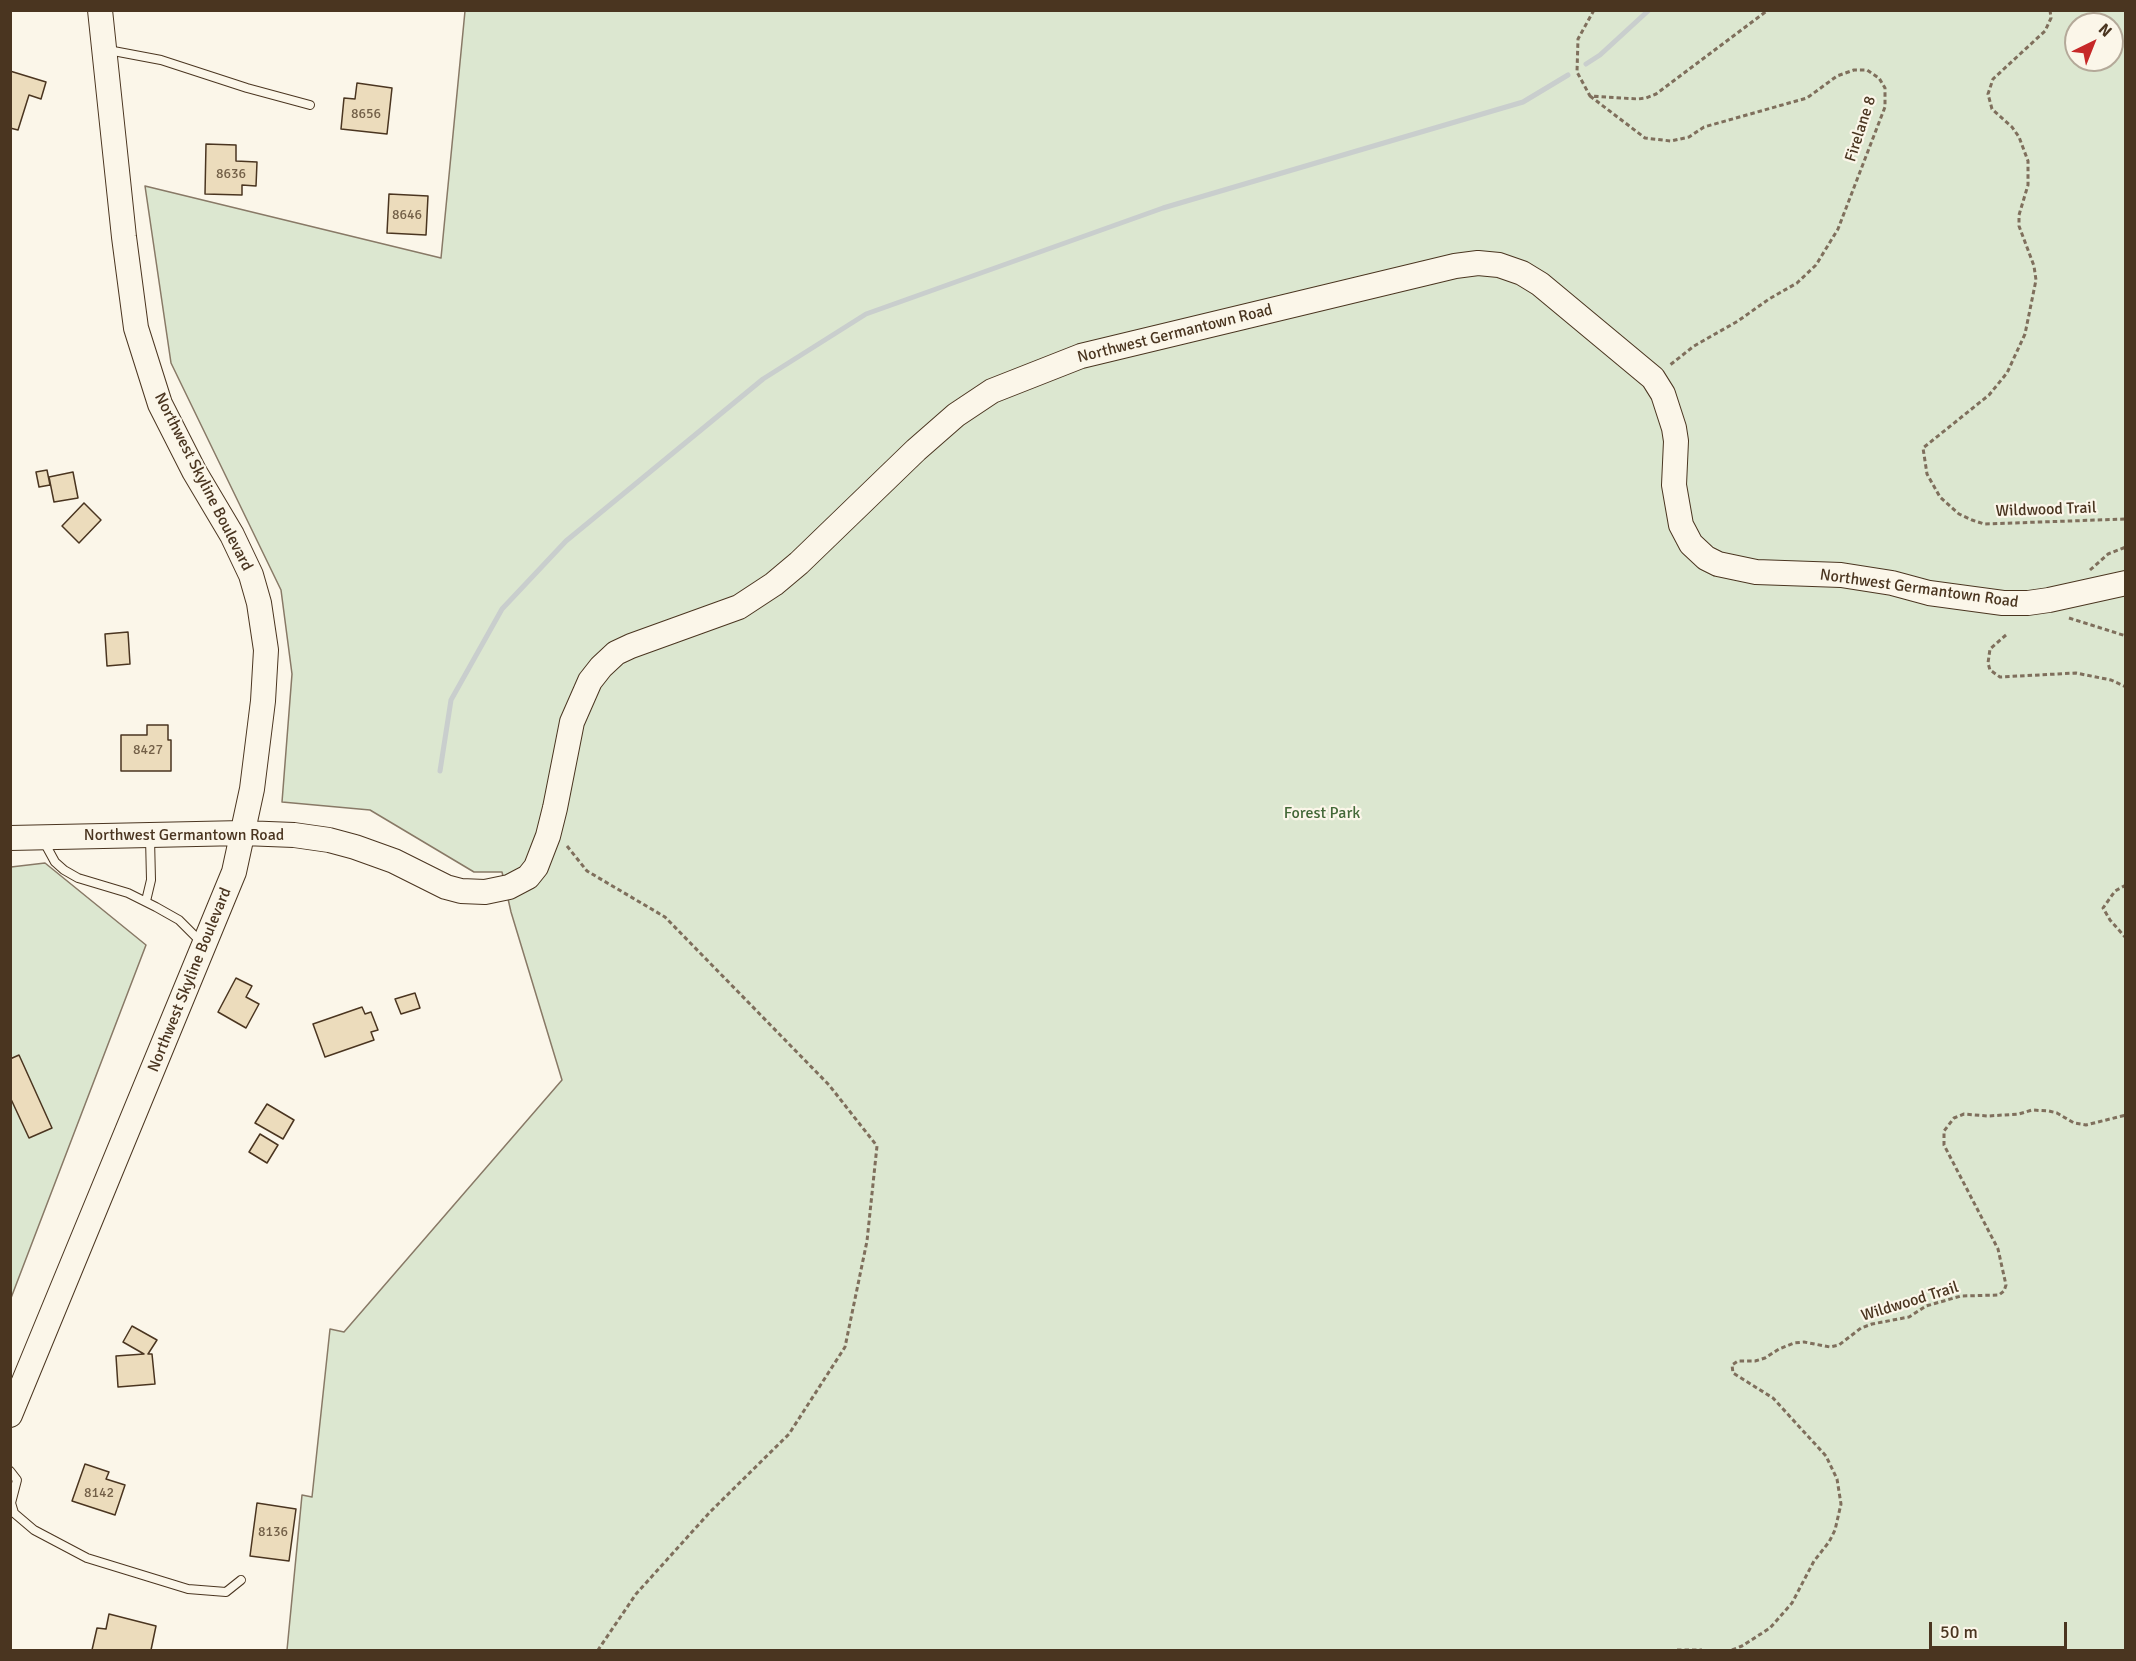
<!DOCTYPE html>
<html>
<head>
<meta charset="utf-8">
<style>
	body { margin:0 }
	#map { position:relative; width:2136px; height:1661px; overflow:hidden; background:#fbf6e9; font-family:Signika,sans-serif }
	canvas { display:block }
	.frame { position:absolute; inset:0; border:12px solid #4a3520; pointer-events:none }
	.north { position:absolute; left:2064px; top:12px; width:60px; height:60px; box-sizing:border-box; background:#fbf6e9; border:2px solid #b4a999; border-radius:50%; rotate:43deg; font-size:16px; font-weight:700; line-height:24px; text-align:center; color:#4a3520 }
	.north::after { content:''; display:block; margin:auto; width:21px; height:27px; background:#c62828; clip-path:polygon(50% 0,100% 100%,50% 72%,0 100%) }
	.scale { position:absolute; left:1929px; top:1622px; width:138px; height:27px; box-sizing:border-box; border:3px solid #4a3520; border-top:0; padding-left:8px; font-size:18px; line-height:21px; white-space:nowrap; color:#4a3520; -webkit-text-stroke:4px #fbf6e9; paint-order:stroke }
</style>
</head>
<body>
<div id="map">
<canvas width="2136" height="1661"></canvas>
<div class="frame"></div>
<div class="north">N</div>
<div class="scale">50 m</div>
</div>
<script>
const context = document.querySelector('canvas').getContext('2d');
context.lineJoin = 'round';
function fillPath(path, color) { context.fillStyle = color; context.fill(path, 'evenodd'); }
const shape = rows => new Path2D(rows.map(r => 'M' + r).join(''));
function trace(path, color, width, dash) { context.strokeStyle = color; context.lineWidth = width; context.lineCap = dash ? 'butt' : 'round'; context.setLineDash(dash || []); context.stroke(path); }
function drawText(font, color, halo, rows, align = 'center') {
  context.font = font + ' Signika,sans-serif'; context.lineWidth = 4.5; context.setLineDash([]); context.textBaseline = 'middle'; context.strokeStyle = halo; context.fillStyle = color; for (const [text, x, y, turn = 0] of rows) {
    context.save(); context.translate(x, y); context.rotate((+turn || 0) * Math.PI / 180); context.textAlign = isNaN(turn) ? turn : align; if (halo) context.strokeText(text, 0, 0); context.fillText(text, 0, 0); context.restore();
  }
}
const green = shape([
	[465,11,2125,11,2125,1650,287,1650,302,1495,312,1497,330,1329,344,1332,562,1080,511,912,502,872,474,872,370,810,282,802,292,674,281,590,171,363,145,186,441,258,465,11],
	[2076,24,2112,24,2112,60,2076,60,2076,24],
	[45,863,146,945,11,1298,11,867,45,863]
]);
const stream = shape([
	[1586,64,1600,55,1649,10],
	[440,771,451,700,502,609,566,541,763,379,866,314,1163,208,1523,102,1568,75]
]);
const building = shape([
	[10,71,46,82,41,99,29,95,18,130,10,128,10,71],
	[357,83,392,88,387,134,341,129,344,98,355,99,357,83],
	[206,144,236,145,236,161,257,162,256,186,242,185,242,195,205,194,206,144],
	[389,194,428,196,426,235,387,233,389,194],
	[47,470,50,485,39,487,36,472,47,470],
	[73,472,78,498,54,502,49,477,73,472],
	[84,503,101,520,79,543,62,526,84,503],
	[128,632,130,664,107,666,105,634,128,632],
	[147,725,168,725,168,740,171,740,171,771,121,771,121,735,147,735,147,725],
	[236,978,252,986,246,997,259,1004,246,1028,218,1012,236,978],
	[415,993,420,1008,401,1014,395,999,415,993],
	[362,1007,365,1014,371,1012,378,1030,371,1032,374,1040,325,1057,313,1024,362,1007],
	[19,1055,52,1128,29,1138,10,1097,10,1059,19,1055],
	[267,1104,294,1120,283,1139,255,1123,267,1104],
	[260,1134,278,1145,267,1163,249,1152,260,1134],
	[132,1326,157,1340,148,1354,152,1354,155,1384,118,1387,116,1356,144,1354,123,1342,132,1326],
	[85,1464,109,1472,106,1479,125,1485,115,1515,72,1501,85,1464],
	[257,1503,296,1509,289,1561,250,1556,257,1503],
	[109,1614,156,1626,151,1650,92,1650,97,1628,106,1629,109,1614]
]);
const path = shape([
	[1594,10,1578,39,1577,72,1590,96,1638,99,1646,98,1656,94,1768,10],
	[2050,10,2051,18,2045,31,1993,79,1988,94,1992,109,2012,127,2019,137,2028,161,2028,185,2019,215,2019,226,2034,266,2036,280,2025,334,2007,373,1989,395,1923,448,1927,474,1940,497,1959,514,1972,520,1984,524,2126,519],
	[1590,96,1645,138,1671,141,1689,137,1704,127,1807,98,1837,76,1854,70,1867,70,1879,78,1885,88,1885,107,1838,229,1816,265,1797,283,1769,299,1738,321,1694,346,1670,365],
	[2090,570,2108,554,2126,547],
	[2069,618,2126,636],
	[2006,635,1990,649,1988,663,1990,670,2000,677,2076,673,2111,680,2126,687],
	[567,846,587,871,665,917,829,1085,877,1146,867,1241,845,1347,789,1434,710,1512,636,1594,598,1650],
	[2126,885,2115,891,2103,908,2110,920,2126,938],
	[1677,1650,1702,1650],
	[1732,1650,1742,1646,1770,1628,1792,1603,1814,1561,1829,1542,1835,1530,1841,1504,1837,1479,1826,1456,1773,1398,1733,1373,1732,1365,1738,1361,1755,1361,1765,1358,1779,1349,1794,1343,1804,1342,1830,1347,1839,1345,1861,1328,1872,1324,1909,1317,1926,1306,1961,1296,1999,1295,2004,1291,2006,1285,1998,1249,1944,1145,1944,1131,1954,1118,1964,1114,1988,1116,2019,1114,2032,1110,2049,1111,2057,1113,2074,1123,2086,1125,2126,1115]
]);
const service = shape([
	[108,50,161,60,247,88,310,105],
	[43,840,55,862,64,870,78,878,128,893,156,907,179,920,201,942],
	[146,901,151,880,150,838],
	[10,1471,17,1480,11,1503,14,1513,34,1530,87,1558,188,1589,226,1592,241,1580]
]);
const secondary = shape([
	[10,838,243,833,294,835,329,840,355,847,394,861,446,887,461,891,485,892,509,887,528,877,536,867,548,836,555,808,572,722,590,681,601,667,616,653,631,646,739,607,774,584,799,563,916,450,956,415,992,391,1081,356,1455,266,1478,263,1499,265,1522,273,1540,284,1653,378,1663,394,1674,428,1676,441,1674,485,1681,525,1691,544,1706,558,1718,564,1756,572,1841,575,1892,583,1929,593,2003,603,2028,603,2049,600,2126,583],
	[10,1415,234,872,252,789,263,701,266,650,259,603,251,575,232,535,194,471,160,404,136,328,124,237,100,10]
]);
const numberNames = [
	["8656",366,114],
	["8636",231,174],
	["8646",407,215],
	["8427",148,750],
	["8142",99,1493],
	["8136",273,1532]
];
const streetNames = [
	["Firelane 8",1861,129,-72],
	["Northwest Germantown Road",1175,334,-14],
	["Northwest Skyline Boulevard",203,482,63],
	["Wildwood Trail",2046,510,-2],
	["Northwest Germantown Road",1919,589,8],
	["Northwest Germantown Road",184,836],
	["Northwest Skyline Boulevard",190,980,-68],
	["Wildwood Trail",1910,1302,-17]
];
const parkNames = [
	["Forest Park",1322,814]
];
fillPath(green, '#dce7d0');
trace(green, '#887966', 1.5);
trace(stream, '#c9cecd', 5);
fillPath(building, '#ecdcbc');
trace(building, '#4a3520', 1.5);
trace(service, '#4a3520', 10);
trace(secondary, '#4a3520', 26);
trace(path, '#7f6f5c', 3, [4.5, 3]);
trace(service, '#fbf6e9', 8);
trace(secondary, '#fbf6e9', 24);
drawText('14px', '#725f47', null, numberNames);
drawText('16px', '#4a3520', '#fbf6e9', streetNames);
drawText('16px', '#436837', '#fbf6e9', parkNames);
</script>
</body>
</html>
